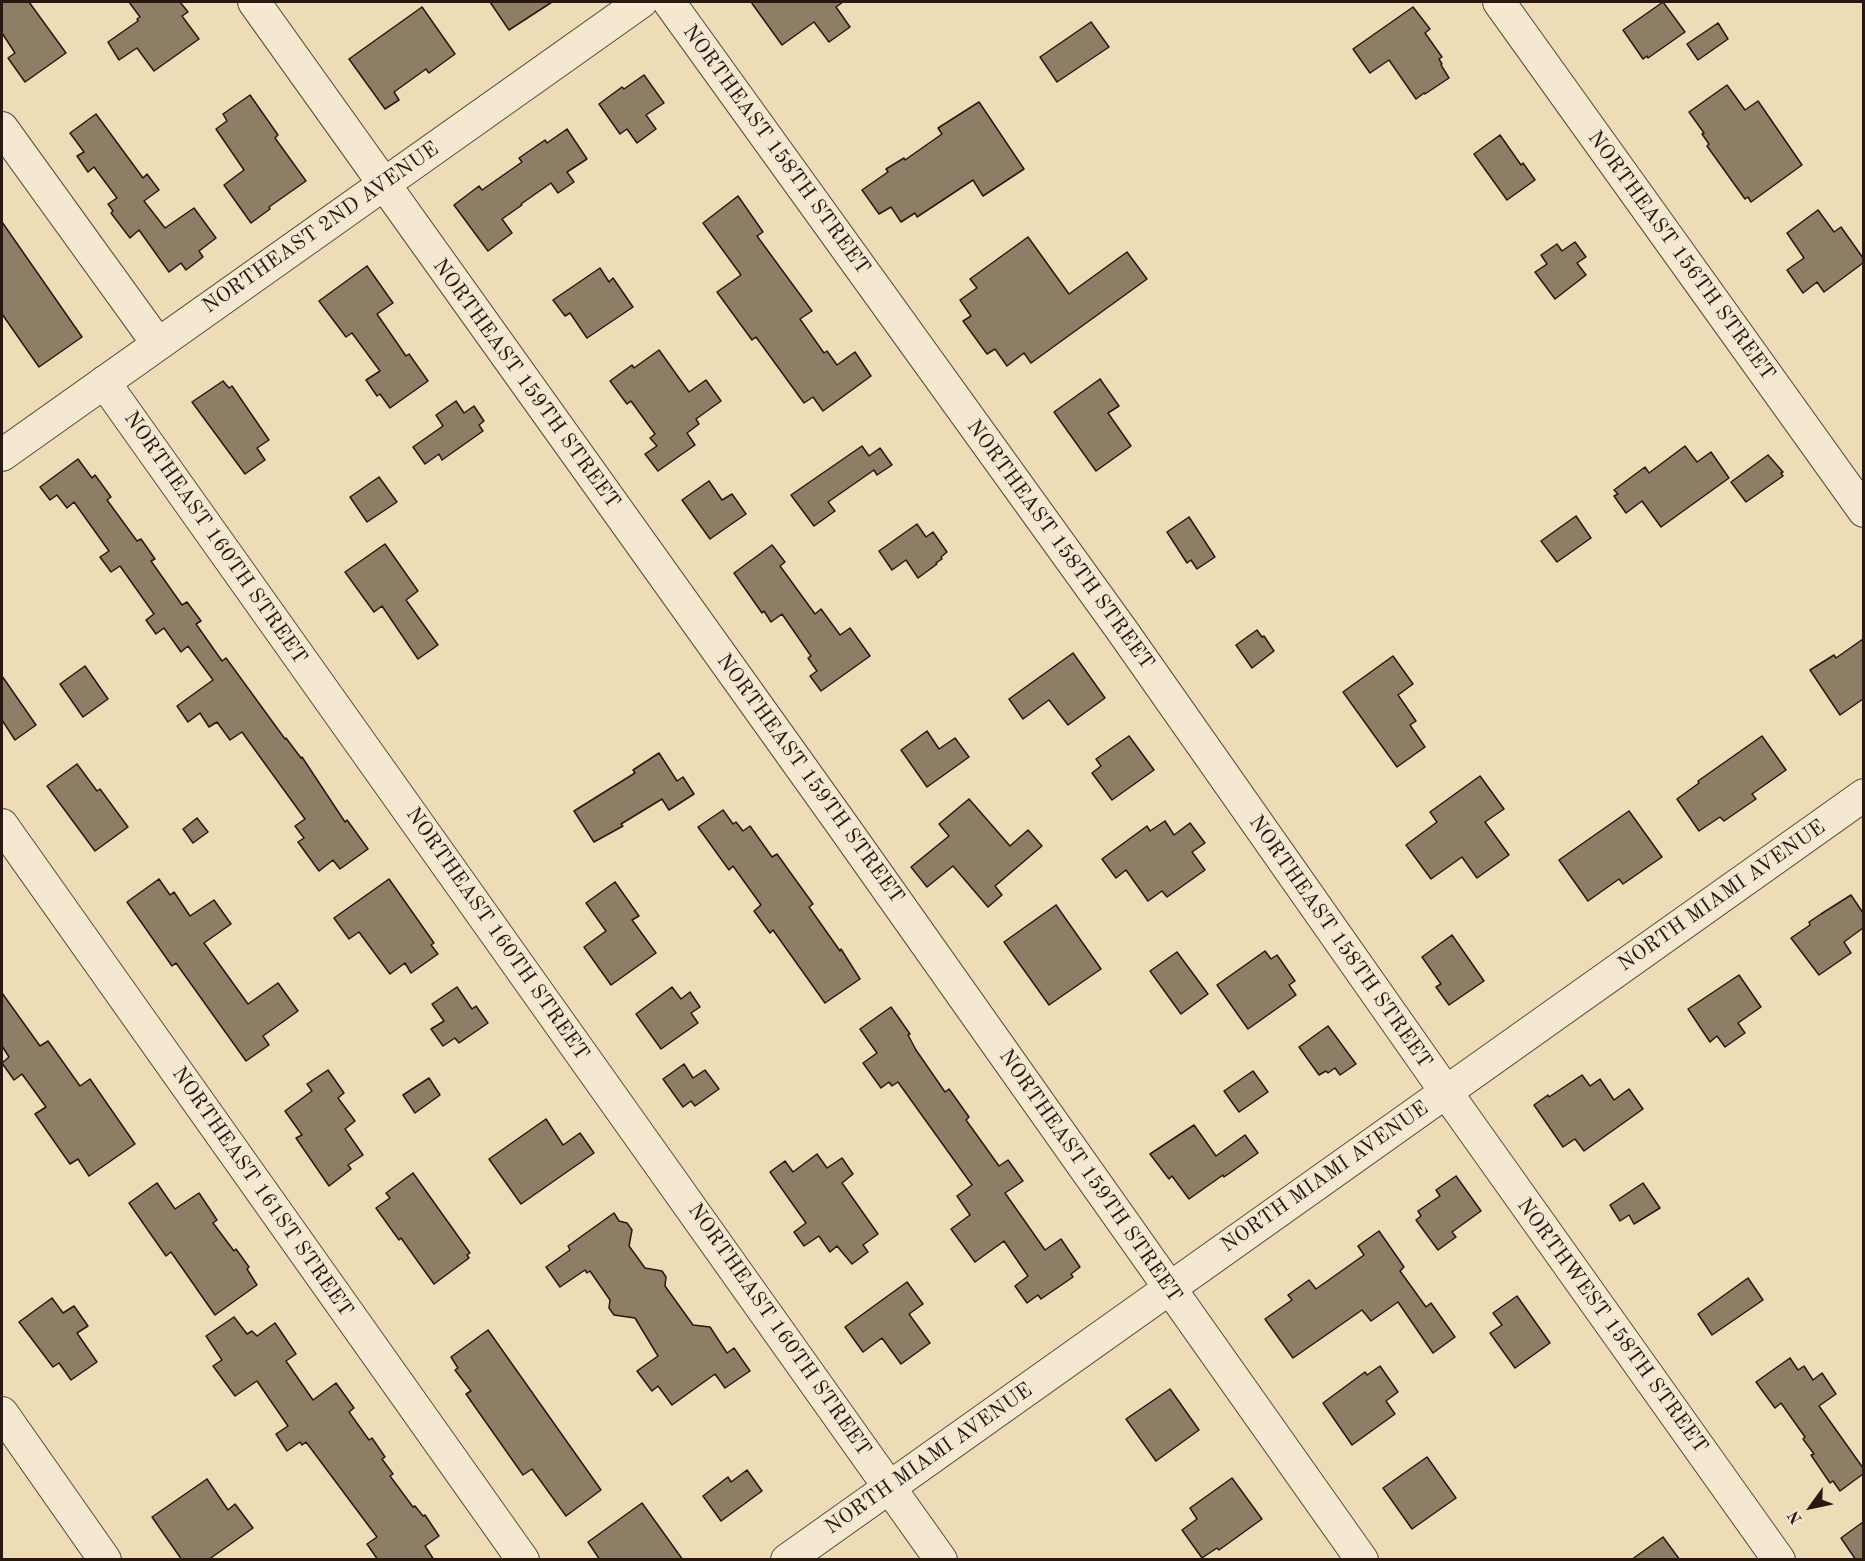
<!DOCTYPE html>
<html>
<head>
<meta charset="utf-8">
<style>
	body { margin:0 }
	#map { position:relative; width:1865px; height:1561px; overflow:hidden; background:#eedcb6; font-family:"Old Standard TT",serif }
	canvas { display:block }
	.frame { position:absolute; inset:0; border:3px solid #29180f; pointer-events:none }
	.north { position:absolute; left:1781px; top:1477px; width:60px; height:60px; -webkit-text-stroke:4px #f4e8d0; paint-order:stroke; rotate:237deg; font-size:16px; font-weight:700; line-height:24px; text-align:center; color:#29180f }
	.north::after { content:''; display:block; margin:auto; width:21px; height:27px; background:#29180f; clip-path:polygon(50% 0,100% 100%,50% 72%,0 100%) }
</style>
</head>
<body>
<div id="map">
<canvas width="1865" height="1561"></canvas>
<div class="frame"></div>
<div class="north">N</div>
</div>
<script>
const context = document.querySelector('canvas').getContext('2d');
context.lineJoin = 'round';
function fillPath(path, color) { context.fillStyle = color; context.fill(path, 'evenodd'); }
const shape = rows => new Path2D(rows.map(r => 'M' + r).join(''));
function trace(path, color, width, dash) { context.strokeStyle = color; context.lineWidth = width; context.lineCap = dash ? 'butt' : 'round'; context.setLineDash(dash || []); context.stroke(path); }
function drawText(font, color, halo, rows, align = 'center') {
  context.font = font + ' "Old Standard TT",serif'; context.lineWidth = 4.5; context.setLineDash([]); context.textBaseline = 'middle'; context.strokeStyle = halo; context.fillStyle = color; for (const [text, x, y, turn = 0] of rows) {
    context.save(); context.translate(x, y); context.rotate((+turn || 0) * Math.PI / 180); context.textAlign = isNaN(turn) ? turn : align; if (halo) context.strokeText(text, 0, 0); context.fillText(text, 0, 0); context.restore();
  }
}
const building = shape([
	[2,2,29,2,66,53,25,82,8,58,15,53,2,33,2,2],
	[129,2,180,2,188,12,182,16,199,39,154,71,137,48,119,60,108,42,138,21,137,19,140,17,129,2],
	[490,2,552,2,509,30,490,2],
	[751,2,843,2,836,7,850,27,829,42,814,22,782,45,751,2],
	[1663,2,1685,32,1648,58,1647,56,1643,59,1623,30,1663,2],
	[422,7,455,54,429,73,426,69,394,92,399,100,385,109,349,59,422,7],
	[1413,7,1430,29,1425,33,1442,57,1439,59,1442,64,1441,65,1449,78,1425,94,1424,93,1416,99,1389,60,1370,73,1353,49,1413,7],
	[1091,22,1109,47,1057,82,1040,57,1091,22],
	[1718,23,1728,39,1698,60,1687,44,1718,23],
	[644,75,664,103,646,115,656,129,637,143,627,129,620,134,599,104,622,87,624,89,644,75],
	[1727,85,1745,110,1758,101,1802,165,1751,202,1748,197,1745,199,1707,146,1709,144,1702,134,1704,133,1689,112,1727,85],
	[250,95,278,135,275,138,306,181,269,207,270,209,251,223,224,185,244,170,216,129,227,121,223,114,250,95],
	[979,102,1024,169,983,196,973,180,917,217,915,213,901,222,891,207,879,214,862,190,888,172,886,169,904,158,905,160,942,134,938,128,979,102],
	[96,114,143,178,147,174,159,190,144,201,165,228,194,208,216,238,199,251,203,257,186,270,181,263,169,272,139,230,130,238,111,213,113,211,108,204,117,198,94,167,88,172,77,156,84,152,70,133,96,114],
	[567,129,587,159,567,172,574,182,558,193,551,183,521,204,522,205,502,219,512,233,488,251,454,205,479,186,482,190,522,162,519,158,545,140,547,143,567,129],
	[1500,135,1521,165,1523,163,1535,180,1507,200,1474,154,1500,135],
	[738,196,763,232,757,236,812,311,800,319,824,353,827,351,837,365,855,352,871,376,823,411,813,397,804,403,756,337,752,340,717,292,741,275,703,223,738,196],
	[1818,210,1834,232,1841,227,1863,258,1863,263,1824,292,1817,282,1803,293,1787,270,1804,258,1787,233,1818,210],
	[2,222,82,337,39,367,2,314,2,222],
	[1028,237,1069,294,1127,252,1147,279,1031,363,1024,353,1007,366,995,349,987,354,963,321,971,316,960,300,977,288,970,279,1028,237],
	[1575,242,1586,257,1577,263,1586,275,1555,299,1535,272,1547,264,1541,255,1557,244,1562,251,1575,242],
	[367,266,393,303,377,314,406,356,409,354,428,381,390,408,380,394,377,396,366,380,380,371,352,333,346,337,319,301,367,266],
	[600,268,609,282,613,278,633,307,587,338,570,313,565,316,553,300,600,268],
	[659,350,689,392,706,380,721,401,696,419,699,424,687,433,695,445,658,471,645,454,657,446,650,438,655,434,631,401,627,404,610,381,632,365,634,368,659,350],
	[1100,379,1119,406,1108,413,1131,446,1096,471,1054,412,1100,379],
	[223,381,229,388,232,386,269,440,257,448,265,460,245,474,192,402,223,381],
	[456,401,464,413,474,406,484,421,479,425,483,431,442,460,439,454,425,464,413,447,443,426,436,415,456,401],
	[862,446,869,456,880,448,892,465,877,475,874,470,828,502,835,511,814,526,791,495,862,446],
	[1685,446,1697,462,1711,452,1729,478,1661,527,1642,501,1626,513,1614,496,1618,494,1614,490,1645,467,1649,473,1685,446],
	[1768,455,1783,472,1781,473,1783,476,1746,502,1731,482,1768,455],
	[78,459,92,478,95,475,111,497,107,500,137,541,141,539,155,559,151,561,182,605,187,602,201,621,196,624,222,661,226,658,285,739,286,738,301,758,302,757,345,822,347,820,368,849,340,869,333,860,319,871,298,842,304,838,295,826,305,819,242,732,230,740,217,722,209,727,200,713,188,722,177,706,213,680,188,646,181,652,164,628,156,634,146,620,154,614,120,566,111,572,100,557,109,551,74,502,67,508,57,495,50,500,40,487,78,459],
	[379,477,397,502,367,522,350,497,379,477],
	[709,481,722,500,732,494,746,514,710,539,682,500,709,481],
	[1576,516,1591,538,1557,562,1541,541,1576,516],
	[1189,517,1215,557,1197,569,1191,560,1187,563,1167,532,1189,517],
	[917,524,926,537,933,532,947,552,941,557,942,559,936,563,937,564,918,578,906,560,892,570,879,551,917,524],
	[385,544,418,591,406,600,438,645,418,659,382,606,374,612,345,572,385,544],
	[772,545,785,562,780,566,815,614,821,609,840,635,850,628,870,656,821,691,810,676,817,671,808,658,811,656,782,614,771,622,764,611,762,613,734,573,772,545],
	[1257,630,1262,637,1264,636,1274,651,1252,668,1236,645,1257,630],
	[1863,639,1863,699,1840,715,1810,670,1834,655,1836,658,1863,639],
	[1073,653,1105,698,1068,725,1049,700,1023,719,1009,699,1073,653],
	[1393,656,1413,684,1398,695,1416,721,1410,725,1425,747,1397,767,1343,692,1393,656],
	[85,666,108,699,83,717,60,684,85,666],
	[2,676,36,725,15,740,2,720,2,676],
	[927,731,939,749,955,738,969,757,927,787,901,750,927,731],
	[1129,736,1154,770,1112,800,1092,773,1101,766,1096,759,1129,736],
	[1762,736,1786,770,1752,794,1756,799,1724,821,1720,817,1699,831,1677,799,1699,783,1698,781,1762,736],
	[659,753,677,781,683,777,694,794,669,810,662,799,621,824,623,826,594,842,574,811,635,773,633,770,659,753],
	[77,764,97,791,100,789,128,827,95,851,47,786,77,764],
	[1480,776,1504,809,1485,822,1509,855,1477,878,1462,857,1431,879,1406,845,1437,822,1430,812,1480,776],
	[969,799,1010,846,1028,830,1042,846,995,886,1002,895,988,907,953,866,927,887,911,867,949,836,939,824,969,799],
	[723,810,733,824,736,822,743,831,750,826,772,857,777,854,813,904,809,907,840,951,841,949,860,979,825,1003,773,930,770,933,754,911,761,905,733,866,729,870,698,827,723,810],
	[1629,811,1662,857,1623,884,1619,879,1588,901,1559,860,1629,811],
	[197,818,208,832,193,843,183,829,197,818],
	[1165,821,1174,835,1190,823,1205,843,1192,852,1205,870,1167,897,1162,891,1148,901,1126,870,1116,878,1102,859,1147,826,1150,831,1165,821],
	[159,879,170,895,174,892,190,916,214,900,231,924,204,943,248,1004,278,983,298,1011,263,1036,269,1045,246,1061,176,963,172,966,127,902,159,879],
	[389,879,434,943,431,945,438,954,411,973,405,963,390,974,359,932,349,939,334,918,389,879],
	[615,882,639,916,632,920,656,953,611,985,584,947,606,931,586,903,615,882],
	[1851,895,1863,913,1863,928,1844,942,1851,953,1819,975,1791,938,1810,925,1809,922,1821,914,1851,895],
	[1056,905,1101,969,1049,1005,1004,942,1056,905],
	[1452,935,1484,981,1449,1005,1436,987,1441,984,1422,957,1452,935],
	[1265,951,1271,959,1277,955,1295,981,1289,985,1296,995,1248,1029,1217,985,1265,951],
	[1177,952,1208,994,1181,1014,1150,971,1177,952],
	[1739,975,1761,1007,1738,1023,1745,1033,1725,1047,1717,1036,1710,1042,1688,1009,1739,975],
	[457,987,472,1009,476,1006,488,1023,459,1043,455,1038,443,1046,431,1029,444,1021,432,1004,457,987],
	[672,987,681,999,690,992,700,1007,691,1013,698,1023,661,1049,636,1014,672,987],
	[2,993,40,1046,48,1041,80,1086,90,1079,135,1144,89,1176,78,1159,70,1164,35,1114,46,1107,22,1074,14,1080,2,1063,9,1057,2,1046,2,993],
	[891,1007,910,1034,908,1035,916,1050,945,1092,949,1089,969,1117,966,1120,999,1166,1008,1160,1023,1181,1005,1193,1045,1250,1061,1239,1080,1267,1071,1274,1073,1277,1041,1299,1038,1295,1027,1303,1015,1286,1028,1276,1004,1241,975,1262,951,1229,970,1215,957,1196,972,1185,898,1082,892,1086,889,1082,881,1088,863,1063,877,1053,860,1029,891,1007],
	[1328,1026,1356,1064,1340,1075,1335,1068,1328,1073,1326,1071,1319,1075,1299,1047,1328,1026],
	[684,1064,693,1078,705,1070,719,1089,695,1106,691,1101,683,1107,663,1079,684,1064],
	[328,1070,344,1093,338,1098,355,1121,345,1129,363,1155,348,1165,351,1169,329,1186,296,1138,302,1135,285,1111,312,1091,307,1084,328,1070],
	[1253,1071,1268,1092,1239,1112,1224,1091,1253,1071],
	[1582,1075,1590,1086,1600,1079,1614,1100,1629,1089,1643,1109,1584,1151,1575,1139,1563,1147,1534,1105,1548,1095,1549,1097,1582,1075],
	[429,1078,440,1095,415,1113,403,1095,429,1078],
	[546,1119,563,1145,580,1133,594,1153,521,1204,489,1159,546,1119],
	[1194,1125,1216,1156,1245,1135,1258,1153,1224,1177,1223,1175,1189,1199,1172,1176,1169,1179,1150,1154,1194,1125],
	[817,1154,827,1168,842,1158,853,1174,842,1183,878,1234,863,1245,868,1252,852,1264,837,1246,830,1252,819,1236,804,1246,794,1232,806,1223,770,1172,785,1161,793,1172,817,1154],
	[413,1173,470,1253,467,1255,469,1258,434,1284,401,1238,399,1240,376,1208,390,1198,386,1193,413,1173],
	[1456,1176,1481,1211,1452,1232,1456,1237,1438,1250,1416,1220,1421,1216,1418,1211,1440,1196,1436,1190,1456,1176],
	[157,1183,175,1209,199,1193,217,1220,213,1223,234,1251,236,1249,249,1267,247,1269,257,1285,215,1315,171,1252,166,1256,129,1203,157,1183],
	[1643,1183,1660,1208,1634,1224,1629,1215,1620,1221,1610,1205,1643,1183],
	[614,1213,619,1221,627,1223,632,1230,629,1246,645,1268,662,1271,666,1277,665,1286,693,1325,710,1327,727,1353,734,1348,750,1371,725,1388,715,1374,672,1405,658,1386,652,1391,637,1371,658,1356,635,1318,614,1315,609,1308,610,1300,590,1271,587,1273,585,1270,560,1287,546,1267,570,1250,568,1246,614,1213],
	[1379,1231,1404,1267,1400,1271,1426,1307,1431,1303,1455,1337,1433,1353,1398,1302,1371,1321,1362,1310,1293,1358,1265,1319,1292,1300,1288,1295,1309,1280,1316,1289,1364,1255,1358,1246,1379,1231],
	[1748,1278,1763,1300,1712,1335,1698,1314,1748,1278],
	[907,1282,923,1304,909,1314,930,1343,901,1364,882,1338,863,1352,845,1327,907,1282],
	[1517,1296,1550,1343,1515,1368,1490,1333,1502,1325,1493,1313,1517,1296],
	[52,1298,63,1313,74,1306,88,1326,77,1333,97,1362,71,1380,59,1363,53,1367,19,1322,52,1298],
	[234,1317,247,1334,252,1331,257,1336,275,1323,296,1354,286,1361,313,1400,336,1383,354,1408,349,1412,369,1440,372,1438,385,1457,382,1459,393,1474,390,1476,413,1507,415,1506,423,1516,425,1515,439,1536,425,1546,434,1560,378,1560,367,1544,377,1537,306,1442,302,1445,300,1442,287,1451,276,1434,288,1426,257,1381,235,1396,213,1366,222,1360,206,1336,234,1317],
	[488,1330,601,1490,566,1516,532,1469,523,1475,466,1394,471,1391,455,1370,458,1368,451,1357,488,1330],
	[1790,1358,1798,1370,1804,1366,1813,1380,1822,1373,1836,1394,1819,1406,1863,1468,1863,1474,1840,1491,1833,1481,1830,1483,1811,1455,1814,1454,1803,1439,1805,1437,1781,1403,1775,1408,1756,1382,1790,1358],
	[1380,1366,1398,1392,1386,1401,1395,1414,1352,1445,1323,1403,1365,1372,1367,1375,1380,1366],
	[1170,1389,1199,1430,1156,1461,1126,1419,1170,1389],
	[1427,1457,1456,1498,1412,1529,1383,1488,1427,1457],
	[747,1470,762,1491,721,1521,703,1496,728,1477,731,1482,747,1470],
	[1232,1478,1262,1519,1219,1550,1217,1548,1202,1558,1182,1530,1197,1519,1190,1508,1232,1478],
	[207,1479,228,1510,235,1504,253,1528,208,1560,182,1560,152,1517,207,1479],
	[642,1503,683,1560,600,1560,588,1542,642,1503],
	[1863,1522,1863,1560,1856,1560,1841,1538,1863,1522],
	[1663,1537,1680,1560,1631,1560,1663,1537]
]);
const minor = shape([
	[254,2,843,826,1362,1560],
	[669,2,1121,629,1446,1092,1779,1560],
	[1499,2,1864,511],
	[2,128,158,344],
	[104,382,941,1560],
	[2,455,641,2],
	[2,825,523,1560],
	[2,1413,105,1560],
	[787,1560,1864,795]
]);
const streetNames = [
	["NORTHEAST 158TH STREET",776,150,54],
	["NORTHEAST 2ND AVENUE",321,228,-35],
	["NORTHEAST 156TH STREET",1681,256,54],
	["NORTHEAST 159TH STREET",526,384,54],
	["NORTHEAST 160TH STREET",215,538,55],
	["NORTHEAST 158TH STREET",1060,545,54],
	["NORTHEAST 159TH STREET",810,779,54],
	["NORTH MIAMI AVENUE",1722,896,-35],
	["NORTHEAST 160TH STREET",497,934,55],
	["NORTHEAST 158TH STREET",1340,942,55],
	["NORTHEAST 159TH STREET",1090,1176,55],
	["NORTH MIAMI AVENUE",1325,1177,-35],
	["NORTHEAST 161ST STREET",262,1192,55],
	["NORTHWEST 158TH STREET",1612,1326,54],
	["NORTHEAST 160TH STREET",779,1330,55],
	["NORTH MIAMI AVENUE",929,1459,-35]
];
fillPath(building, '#8f7e66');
trace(building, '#29180f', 1.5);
trace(minor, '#5a4939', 34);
trace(minor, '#f4e8d0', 32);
drawText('21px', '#29180f', '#f4e8d0', streetNames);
</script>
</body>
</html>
